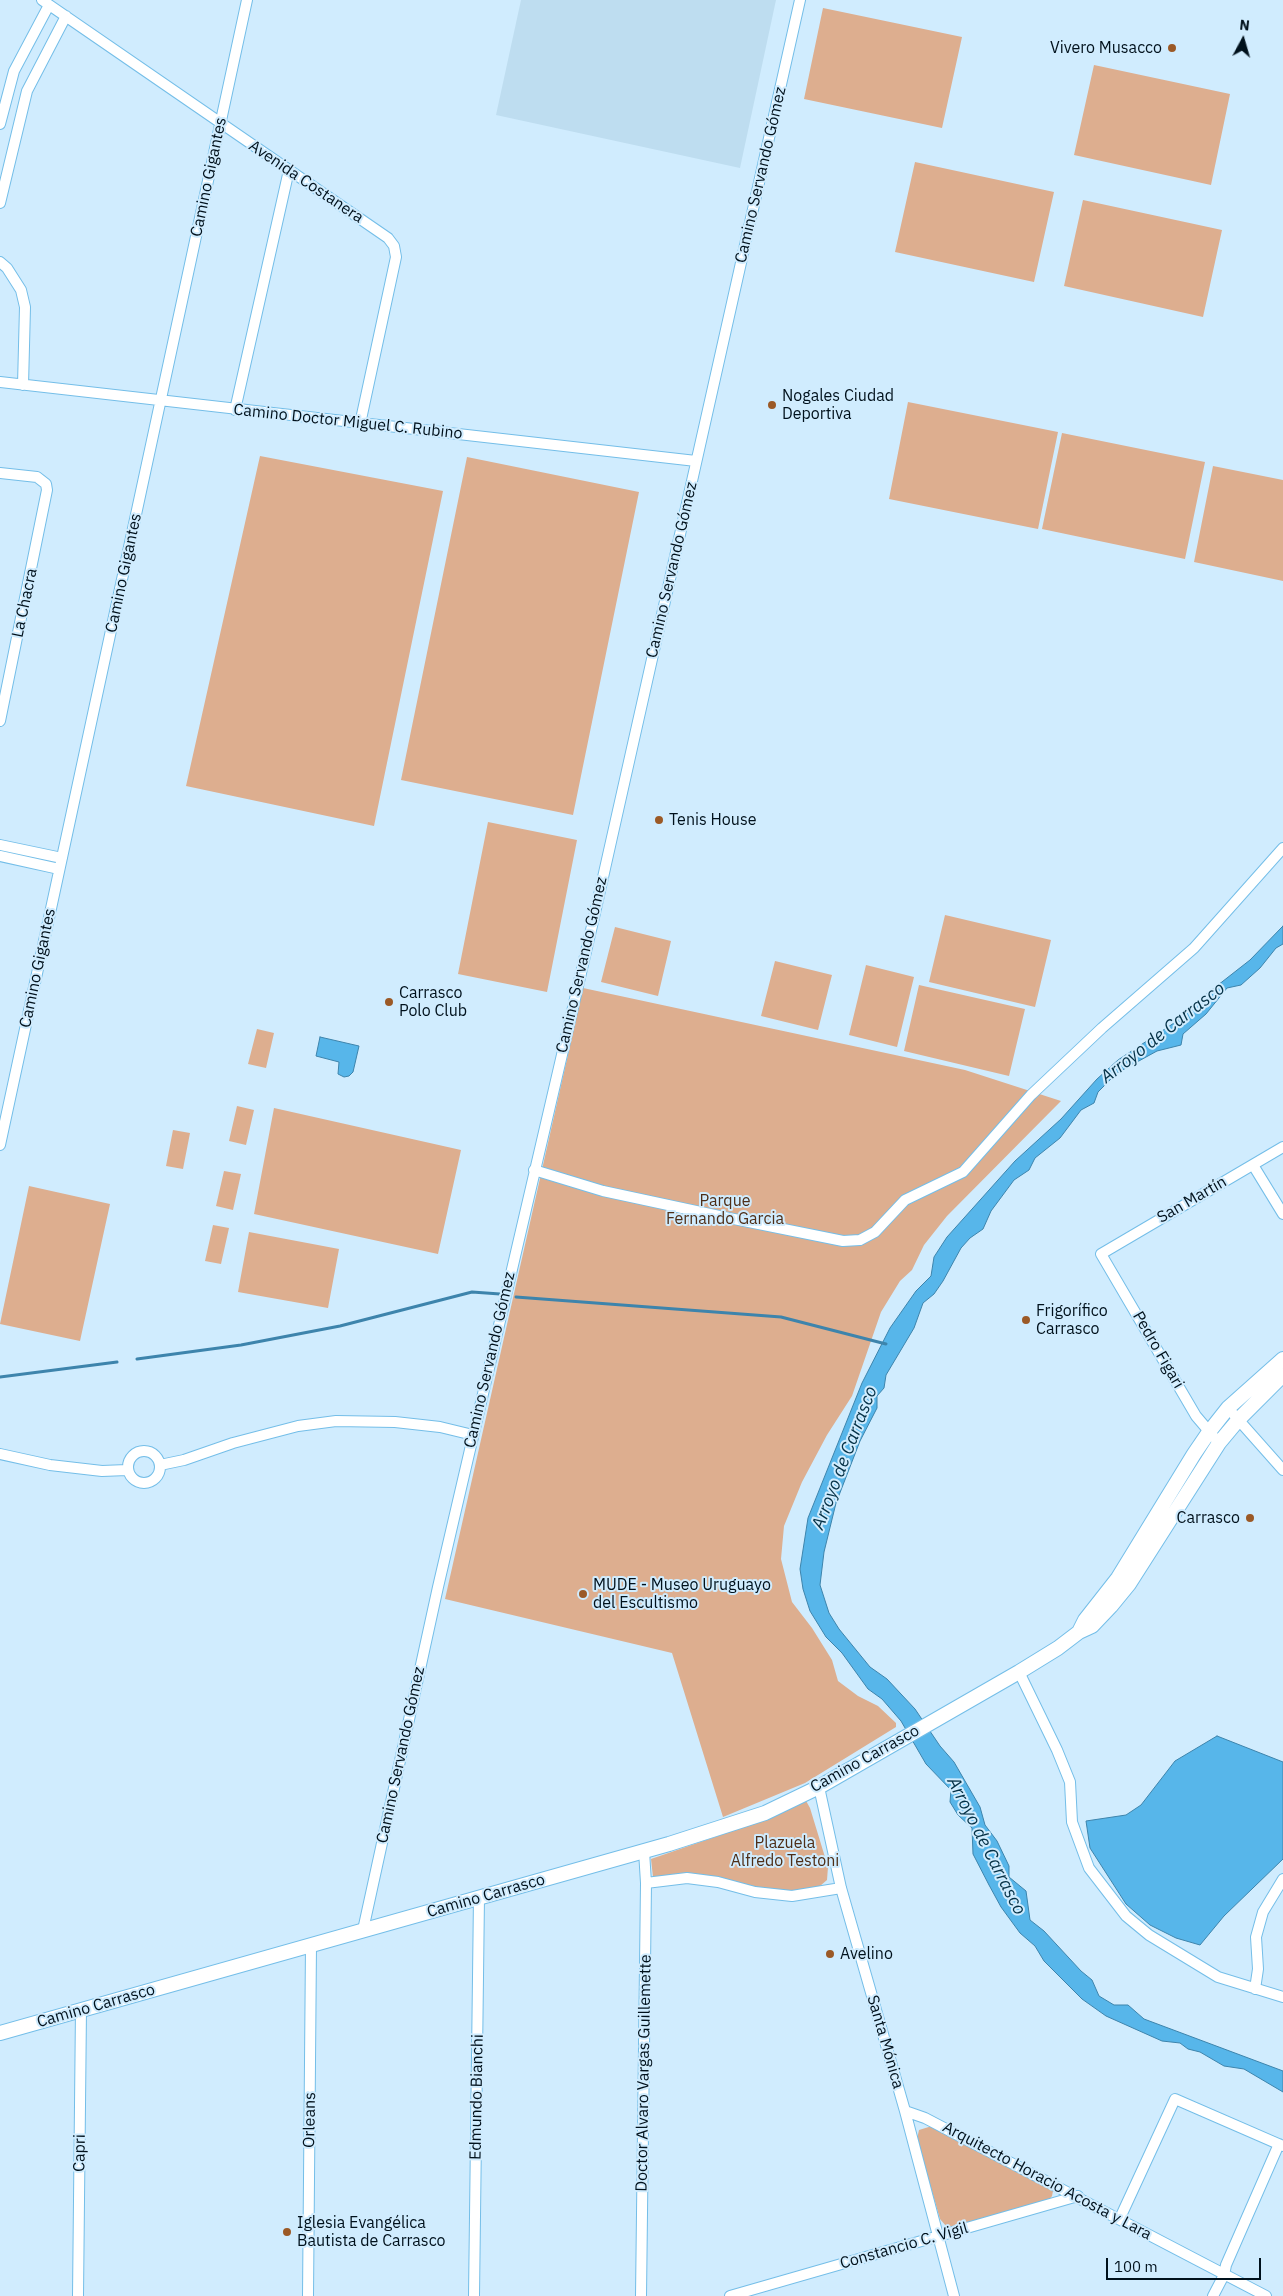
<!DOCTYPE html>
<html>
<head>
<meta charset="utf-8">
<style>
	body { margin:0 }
	#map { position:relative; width:1283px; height:2296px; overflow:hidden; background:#d0ecfe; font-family:"IBM Plex Sans",sans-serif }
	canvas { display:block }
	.north { position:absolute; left:1218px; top:15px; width:50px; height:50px; -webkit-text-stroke:4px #d0ecfe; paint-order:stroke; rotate:6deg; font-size:14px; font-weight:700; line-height:20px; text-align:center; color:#00111c }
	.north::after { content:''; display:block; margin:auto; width:18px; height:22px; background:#00111c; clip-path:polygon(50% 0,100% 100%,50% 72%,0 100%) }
	.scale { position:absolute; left:1106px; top:2258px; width:155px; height:22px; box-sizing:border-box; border:2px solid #00111c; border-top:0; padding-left:6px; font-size:15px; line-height:18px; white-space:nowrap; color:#00111c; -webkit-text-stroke:4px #d0ecfe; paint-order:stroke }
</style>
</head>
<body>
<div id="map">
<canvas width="1283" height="2296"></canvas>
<div class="north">N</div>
<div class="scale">100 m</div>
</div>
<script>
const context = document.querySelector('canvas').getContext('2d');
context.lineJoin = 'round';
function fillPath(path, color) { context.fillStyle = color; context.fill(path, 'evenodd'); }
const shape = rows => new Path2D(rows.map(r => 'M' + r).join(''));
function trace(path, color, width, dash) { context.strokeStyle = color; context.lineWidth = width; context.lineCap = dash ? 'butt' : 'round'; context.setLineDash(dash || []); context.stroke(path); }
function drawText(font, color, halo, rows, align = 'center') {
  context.font = font + ' "IBM Plex Sans",sans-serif'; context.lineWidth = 4; context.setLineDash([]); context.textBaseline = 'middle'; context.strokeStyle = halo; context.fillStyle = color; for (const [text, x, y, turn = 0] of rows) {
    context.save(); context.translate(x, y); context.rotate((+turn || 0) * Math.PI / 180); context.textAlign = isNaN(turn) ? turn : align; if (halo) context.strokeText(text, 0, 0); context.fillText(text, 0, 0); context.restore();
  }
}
const built = shape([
	[521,0,776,0,740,168,496,115]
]);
const green = shape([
	[823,8,962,37,942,128,804,99],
	[1094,65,1230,94,1211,185,1074,155],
	[915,162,1054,192,1034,282,895,252],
	[1083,200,1222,230,1203,317,1064,286],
	[908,402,1058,432,1038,529,889,499],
	[1062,433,1205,462,1185,559,1042,529],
	[260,456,443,491,374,826,186,786],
	[467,457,639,492,573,815,401,780],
	[1213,466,1283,480,1283,581,1194,562],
	[488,822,577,840,547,992,458,974],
	[945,915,1051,940,1035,1007,929,982],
	[615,927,671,941,658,996,601,982],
	[775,961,832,975,818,1030,761,1016],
	[866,965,914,977,897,1047,849,1035],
	[919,985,1025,1009,1009,1076,904,1051],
	[583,988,965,1070,1061,1101,947,1216,924,1245,912,1270,900,1281,881,1312,852,1396,827,1435,802,1482,784,1526,781,1559,792,1602,812,1628,832,1660,838,1681,858,1696,878,1706,896,1723,896,1727,805,1783,723,1817,672,1653,445,1599],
	[257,1029,274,1033,266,1068,248,1064],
	[237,1106,254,1110,246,1145,229,1141],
	[274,1108,461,1150,438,1254,254,1214],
	[173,1130,190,1133,183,1169,166,1166],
	[224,1171,241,1174,233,1210,216,1206],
	[29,1186,110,1204,80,1341,0,1324],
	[213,1225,229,1228,221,1264,205,1261],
	[249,1232,339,1249,328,1308,238,1292],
	[805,1799,810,1808,828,1867,827,1880,820,1886,802,1890,785,1890,766,1889,701,1874,677,1874,653,1877,651,1859,770,1818],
	[932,2126,1051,2187,1053,2191,1052,2196,1049,2200,952,2227,946,2226,940,2219,917,2139,919,2130]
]);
const water = shape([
	[1283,926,1283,944,1276,948,1260,968,1241,985,1227,988,1206,1014,1183,1034,1181,1045,1157,1051,1117,1073,1098,1092,1094,1103,1081,1110,1060,1138,1035,1158,1029,1170,1014,1180,991,1211,983,1229,970,1238,961,1248,943,1281,934,1294,923,1303,914,1328,886,1375,884,1388,877,1396,877,1408,860,1441,836,1503,824,1552,820,1585,829,1613,839,1629,870,1667,887,1679,915,1709,940,1746,954,1762,980,1807,985,1825,997,1841,1009,1866,1009,1877,1026,1891,1030,1920,1044,1931,1081,1971,1092,1980,1099,1996,1114,2005,1128,2005,1144,2019,1283,2071,1283,2092,1244,2069,1224,2066,1200,2052,1188,2049,1180,2043,1162,2041,1106,2016,1082,1999,1044,1961,1035,1946,1020,1933,1001,1907,989,1885,973,1854,972,1828,958,1815,950,1802,951,1790,926,1764,901,1721,882,1699,868,1689,842,1653,826,1637,810,1611,803,1589,800,1569,808,1518,862,1383,890,1328,916,1291,931,1276,934,1257,947,1237,1015,1161,1061,1119,1097,1079,1118,1060,1177,1021,1195,1003,1250,960,1283,926],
	[320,1037,359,1046,353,1072,349,1076,344,1077,338,1074,339,1062,316,1056,320,1037],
	[1217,1736,1283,1762,1283,1859,1224,1916,1200,1945,1176,1938,1150,1925,1126,1904,1090,1848,1086,1821,1126,1815,1141,1805,1175,1761,1217,1736]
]);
const stream = shape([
	[516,1297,781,1317,886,1344],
	[137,1359,241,1345,340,1326,472,1292,500,1294],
	[0,1377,117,1362]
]);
const minor = shape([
	[42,0,388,238,394,246,396,257,360,424],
	[0,124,14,71,49,5],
	[0,203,27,91,66,16],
	[0,262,7,268,21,290,25,307,23,385],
	[0,382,696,461],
	[235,410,289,170],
	[0,473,37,477,46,484,47,490,0,721],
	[0,845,62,858],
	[0,856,59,869],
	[0,1145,247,0],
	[1253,1165,1283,1214],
	[534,1170,603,1191,724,1217,843,1241,860,1240,875,1232,905,1200,963,1172,1031,1095,1102,1028,1194,948,1283,848],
	[1228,1408,1283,1470],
	[1219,1443,1196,1416,1101,1254,1283,1147],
	'128 1467a16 16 0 1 1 32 0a16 16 0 1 1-32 0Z',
	[0,1454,50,1465,102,1471,127,1470],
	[160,1465,184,1460,233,1443,298,1426,336,1421,395,1422,440,1427,473,1435],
	[1019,1672,1057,1750,1070,1782,1072,1822,1089,1868,1126,1916,1149,1935,1218,1977,1283,1997],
	[819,1787,841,1888,905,2111,954,2296],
	[646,1883,687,1878,718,1882,755,1892,792,1896,841,1888],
	[363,1930,438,1587,595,913,800,0],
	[1255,1989,1258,1969,1256,1937,1263,1912,1283,1879],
	[905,2111,925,2118,1266,2296],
	[1120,2218,1175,2099,1283,2146],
	[78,2296,81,2009],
	[308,2296,311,1945],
	[474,2296,479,1897],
	[641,2296,646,1883,644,1851],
	[730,2296,1078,2196],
	[1213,2296,1224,2275,1226,2265,1279,2144]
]);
const secondary = shape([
	[1079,1632,1085,1620,1118,1578,1194,1454,1209,1432,1228,1408,1283,1359],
	[0,2033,669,1844,765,1813,819,1787,1019,1672,1058,1648,1079,1632,1092,1626,1111,1606,1129,1584,1219,1443,1239,1419,1283,1375]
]);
const markers = [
	[1172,48,5,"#9b5926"],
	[772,405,5,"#9b5926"],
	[659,820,5,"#9b5926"],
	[389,1002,5,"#9b5926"],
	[1026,1320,5,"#9b5926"],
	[1250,1518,5,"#9b5926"],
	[583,1594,5,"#9b5926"],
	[830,1954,5,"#9b5926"],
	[287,2232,5,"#9b5926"]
];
const poiNames = [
	["Vivero Musacco",1162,48,"right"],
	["Nogales Ciudad",782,396],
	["Deportiva",782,414],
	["Tenis House",669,820],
	["Carrasco",399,993],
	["Polo Club",399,1011],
	["Frigorífico",1036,1311],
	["Carrasco",1036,1329],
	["Carrasco",1240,1518,"right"],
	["MUDE - Museo Uruguayo",593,1585],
	["del Escultismo",593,1603],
	["Avelino",840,1954],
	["Iglesia Evangélica",297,2223],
	["Bautista de Carrasco",297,2241]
];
const streetNames = [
	["Camino Servando Gómez",761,175,-77],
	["Camino Gigantes",209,177,-78],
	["Avenida Costanera",306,182,34],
	["Camino Doctor Miguel C. Rubino",348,422,6],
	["Camino Servando Gómez",672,570,-77],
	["Camino Gigantes",124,573,-78],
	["La Chacra",25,603,-78],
	["Camino Servando Gómez",582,965,-77],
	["Camino Gigantes",38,968,-78],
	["San Martín",1192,1200,-30],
	["Pedro Figari",1158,1350,60],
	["Camino Servando Gómez",490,1360,-77],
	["Camino Servando Gómez",401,1755,-78],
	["Camino Carrasco",865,1759,-29],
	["Camino Carrasco",486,1896,-16],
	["Camino Carrasco",96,2006,-16],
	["Santa Mónica",885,2042,74],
	["Doctor Alvaro Vargas Guillemette",644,2073,-89],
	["Edmundo Bianchi",477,2097,-89],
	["Orleans",310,2120,-89],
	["Capri",80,2153,-89],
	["Arquitecto Horacio Acosta y Lara",1047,2181,28],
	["Constancio C. Vigil",904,2246,-16]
];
const parkNames = [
	["Parque",725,1201],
	["Fernando Garcia",725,1219],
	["Plazuela",785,1843],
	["Alfredo Testoni",785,1861]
];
const waterNames = [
	["Arroyo de Carrasco",1163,1033,-38],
	["Arroyo de Carrasco",845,1458,-69],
	["Arroyo de Carrasco",986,1846,63]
];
fillPath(built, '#beddf0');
fillPath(green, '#ddae8f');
fillPath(water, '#57b6ea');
trace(water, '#3d84ac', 1);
trace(stream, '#3d84ac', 3);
trace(minor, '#74bee8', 12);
trace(secondary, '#74bee8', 16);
trace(minor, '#fff', 10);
trace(secondary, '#fff', 14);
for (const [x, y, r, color] of markers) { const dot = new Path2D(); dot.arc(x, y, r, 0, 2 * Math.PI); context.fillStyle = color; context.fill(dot); trace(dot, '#d0ecfe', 2); }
drawText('16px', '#00111c', '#d0ecfe', poiNames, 'left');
drawText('16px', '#00111c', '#d0ecfe', streetNames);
drawText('16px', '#4e2e17', '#d0ecfe', parkNames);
drawText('italic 18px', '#053146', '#d0ecfe', waterNames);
</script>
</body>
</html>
